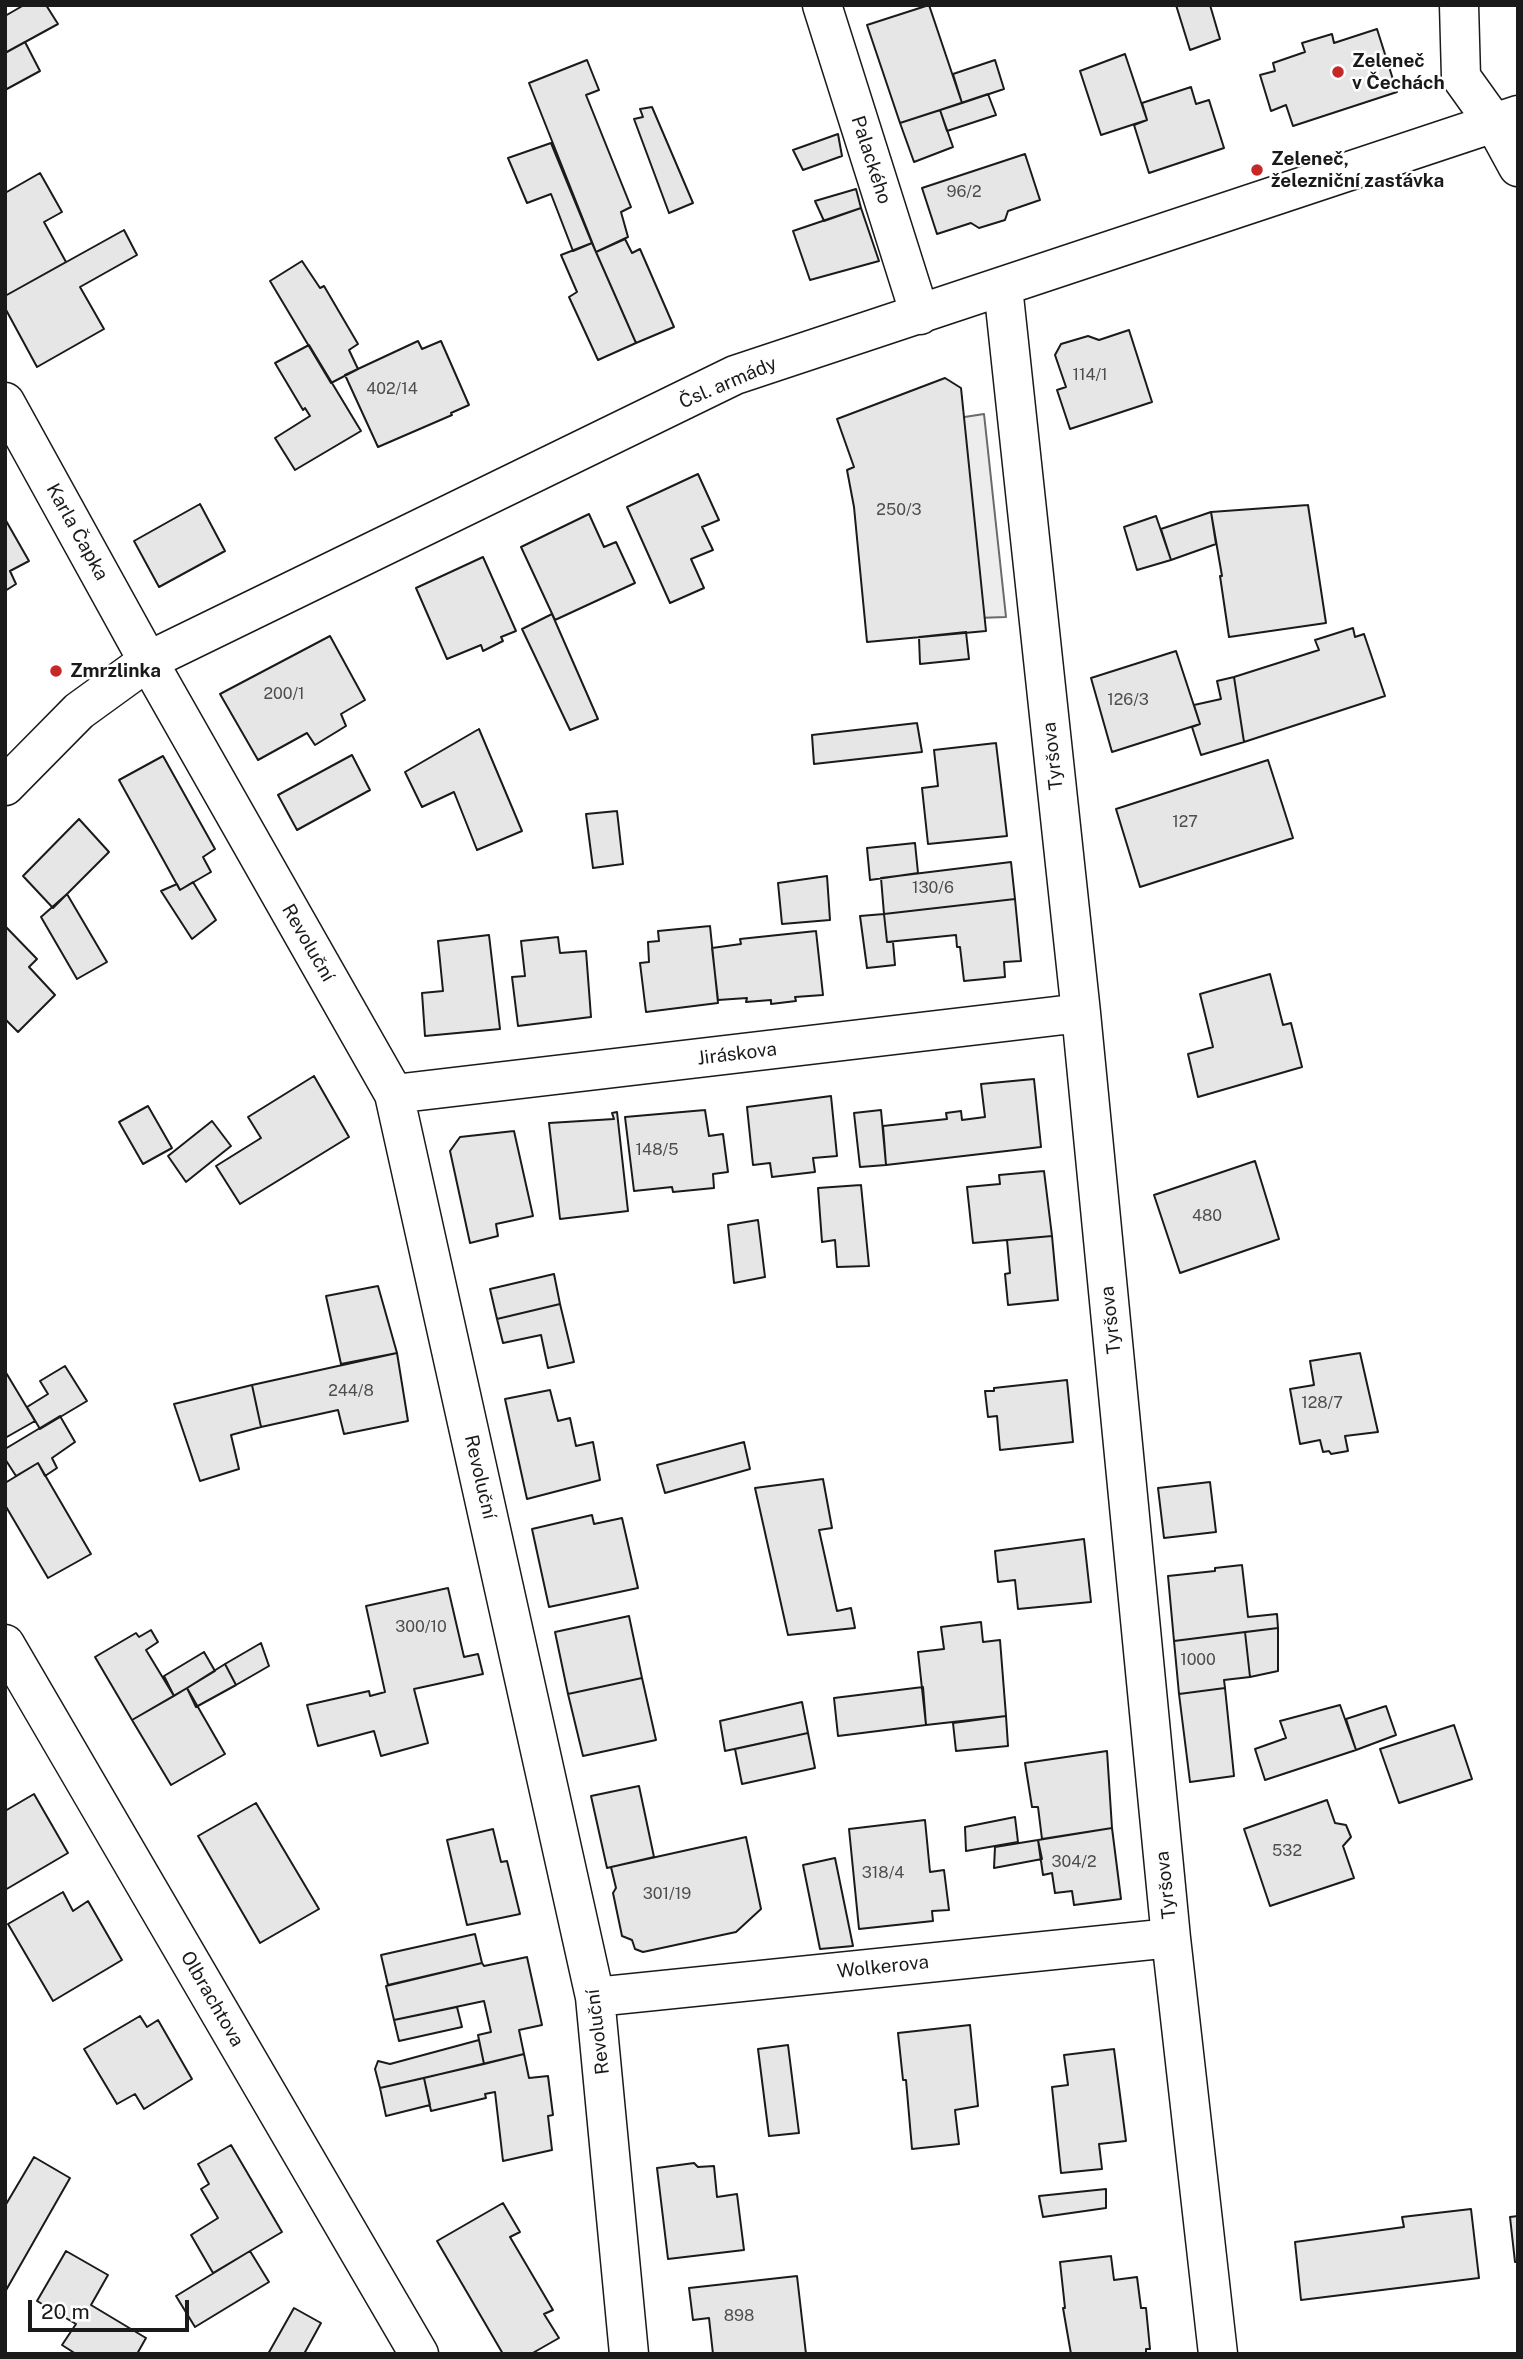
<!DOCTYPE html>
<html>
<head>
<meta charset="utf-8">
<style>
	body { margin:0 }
	#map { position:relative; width:1523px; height:2359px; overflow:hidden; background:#fff; font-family:"Public Sans",sans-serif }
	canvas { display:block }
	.frame { position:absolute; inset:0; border:7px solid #1a1a1a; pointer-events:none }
	.scale { position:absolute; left:28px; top:2300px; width:161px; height:32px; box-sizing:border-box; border:4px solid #1a1a1a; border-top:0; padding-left:9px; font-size:21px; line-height:24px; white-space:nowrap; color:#1a1a1a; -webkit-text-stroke:5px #fff; paint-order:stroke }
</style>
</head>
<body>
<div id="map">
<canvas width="1523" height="2359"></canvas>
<div class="frame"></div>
<div class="scale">20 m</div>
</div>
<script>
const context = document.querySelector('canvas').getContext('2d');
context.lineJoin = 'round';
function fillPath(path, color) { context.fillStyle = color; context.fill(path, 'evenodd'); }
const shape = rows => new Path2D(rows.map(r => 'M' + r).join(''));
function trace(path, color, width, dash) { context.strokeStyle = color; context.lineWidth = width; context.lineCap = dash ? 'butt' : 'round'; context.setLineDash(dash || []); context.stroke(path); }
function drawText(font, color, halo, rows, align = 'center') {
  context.font = font + ' "Public Sans",sans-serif'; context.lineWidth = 5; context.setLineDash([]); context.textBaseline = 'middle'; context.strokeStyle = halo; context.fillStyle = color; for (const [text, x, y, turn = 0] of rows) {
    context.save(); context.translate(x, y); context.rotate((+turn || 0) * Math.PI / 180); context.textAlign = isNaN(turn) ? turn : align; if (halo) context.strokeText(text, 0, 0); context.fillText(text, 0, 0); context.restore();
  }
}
const built = shape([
	[984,414,1006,617,977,618,958,418,984,414]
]);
const building = shape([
	[24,5,46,5,58,24,5,53,5,16,24,5],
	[929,5,962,103,900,123,867,25,929,5],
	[1176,5,1210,5,1220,39,1190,50,1176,5],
	[1377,29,1397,92,1293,126,1286,105,1271,111,1260,75,1275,71,1273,63,1305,52,1302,43,1332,34,1334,43,1377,29],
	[25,42,40,71,5,90,5,53,25,42],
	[1125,54,1147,120,1101,135,1080,71,1125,54],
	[587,60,599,90,586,95,631,207,621,212,628,237,596,252,529,83,587,60],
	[995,60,1004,89,962,103,953,74,995,60],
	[1191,87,1196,104,1209,100,1224,148,1149,173,1134,125,1147,120,1142,103,1191,87],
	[988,94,996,115,947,131,940,110,988,94],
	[652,107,693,203,669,213,634,119,643,117,640,109,652,107],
	[940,110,953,147,914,162,900,123,940,110],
	[838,134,842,156,803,170,793,150,838,134],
	[551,143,592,243,573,251,551,194,527,203,508,158,551,143],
	[1025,154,1040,200,1008,211,1005,220,979,228,971,223,937,234,922,188,1025,154],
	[40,173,62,212,44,222,66,262,5,296,5,193,40,173],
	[856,189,861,208,824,221,815,201,856,189],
	[861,208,879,261,810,280,793,231,861,208],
	[124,230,137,255,80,287,104,329,37,367,5,308,5,296,124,230],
	[625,239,632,253,640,249,674,327,636,343,596,252,625,239],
	[592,243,636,343,598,360,569,297,577,292,561,255,592,243],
	[302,261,320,288,324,286,358,344,349,350,358,369,331,383,270,281,302,261],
	[1129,330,1152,402,1070,429,1057,390,1066,387,1055,355,1061,344,1088,336,1099,340,1129,330],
	[418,341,422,349,441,341,469,405,451,413,452,415,378,447,345,375,418,341],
	[309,345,361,431,295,470,275,438,310,416,305,408,303,410,275,363,309,345],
	[945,378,961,388,986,631,867,642,854,507,847,470,854,467,837,419,945,378],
	[698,474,719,520,702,527,713,550,691,559,704,588,670,603,627,507,698,474],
	[200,504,225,551,159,587,134,541,200,504],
	[1308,505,1326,623,1229,637,1220,576,1222,576,1211,512,1308,505],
	[1211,512,1216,544,1171,560,1161,529,1211,512],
	[589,514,604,547,616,542,635,583,555,620,521,547,589,514],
	[1156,516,1171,560,1137,570,1124,527,1156,516],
	[5,519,29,561,10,571,16,584,5,591,5,519],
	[483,557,516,631,501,637,503,641,483,651,481,645,447,659,416,588,483,557],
	[552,614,598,719,570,730,522,629,552,614],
	[1353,628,1355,637,1364,634,1385,696,1244,742,1234,677,1319,650,1315,640,1353,628],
	[966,632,969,659,920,664,919,637,966,632],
	[330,636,365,700,341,714,346,726,315,745,307,733,258,760,220,694,330,636],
	[1176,651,1200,724,1112,752,1091,678,1176,651],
	[1234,677,1244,742,1201,755,1192,727,1200,724,1194,705,1221,699,1217,681,1234,677],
	[917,723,922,752,814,764,812,735,917,723],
	[479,729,522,831,477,850,454,792,422,807,405,772,479,729],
	[996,743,1007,836,928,844,922,788,938,786,934,750,996,743],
	[352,755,370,790,297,830,278,795,352,755],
	[163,756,215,849,203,857,211,872,180,890,119,780,163,756],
	[1268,760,1293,838,1140,887,1116,809,1268,760],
	[617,811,623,864,593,868,586,814,617,811],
	[79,819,109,852,53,908,23,876,79,819],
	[915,843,918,873,870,880,867,848,915,843],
	[1011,862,1015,899,884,914,881,878,1011,862],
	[827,876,830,920,782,924,778,883,827,876],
	[193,882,216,920,192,939,161,891,177,884,180,890,193,882],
	[67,894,107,962,77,979,41,917,67,894],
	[1015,899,1021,961,1004,962,1005,977,964,981,960,947,957,947,956,935,887,942,884,914,1015,899],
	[884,914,887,942,893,942,895,965,867,968,860,916,884,914],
	[5,926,37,959,29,967,55,995,18,1032,5,1019,5,926],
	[710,926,718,1003,646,1012,640,963,649,962,648,942,659,941,658,931,710,926],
	[816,931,823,995,795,997,796,1001,771,1004,771,1000,746,1002,747,998,718,1000,712,948,741,944,740,939,816,931],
	[489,935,500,1029,425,1036,422,993,443,991,438,941,489,935],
	[558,937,560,953,586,951,591,1017,518,1026,512,977,525,976,521,941,558,937],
	[1270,974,1283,1025,1291,1023,1302,1067,1198,1097,1188,1054,1213,1047,1200,994,1270,974],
	[314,1076,349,1137,240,1204,216,1166,261,1138,248,1117,314,1076],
	[1034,1079,1041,1147,886,1165,883,1126,947,1119,946,1113,961,1111,962,1120,985,1117,981,1084,1034,1079],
	[831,1096,837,1156,813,1158,815,1172,772,1177,770,1163,753,1165,747,1107,831,1096],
	[148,1106,172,1148,143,1164,119,1122,148,1106],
	[705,1110,709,1136,723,1134,728,1172,713,1174,714,1188,673,1192,672,1187,634,1191,625,1117,705,1110],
	[881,1110,886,1165,860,1167,854,1113,881,1110],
	[617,1112,628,1211,560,1219,549,1123,614,1119,612,1113,617,1112],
	[212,1121,231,1146,186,1182,168,1156,212,1121],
	[514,1131,533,1216,496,1224,498,1236,470,1243,450,1151,460,1137,514,1131],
	[1255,1161,1279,1239,1180,1273,1154,1195,1255,1161],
	[1044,1171,1052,1236,973,1243,967,1187,1000,1184,999,1175,1044,1171],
	[861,1185,869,1266,837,1267,835,1240,822,1242,818,1188,861,1185],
	[758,1220,765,1277,734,1283,728,1225,758,1220],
	[1052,1236,1058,1300,1008,1305,1005,1274,1010,1273,1007,1240,1052,1236],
	[554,1274,560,1304,497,1319,490,1289,554,1274],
	[378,1286,397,1353,341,1364,326,1296,378,1286],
	[560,1304,574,1362,548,1368,541,1335,503,1343,497,1319,560,1304],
	[397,1353,408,1421,344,1434,338,1410,261,1427,252,1385,397,1353],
	[1360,1353,1378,1432,1345,1436,1348,1451,1331,1454,1329,1451,1323,1452,1320,1440,1300,1444,1290,1389,1314,1385,1310,1361,1360,1353],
	[65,1366,87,1401,40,1429,27,1407,48,1394,40,1381,65,1366],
	[5,1371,35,1421,5,1438,5,1371],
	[1067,1380,1073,1442,1000,1450,997,1416,988,1417,985,1391,994,1391,994,1388,1067,1380],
	[252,1385,261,1427,231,1435,239,1469,200,1481,174,1404,252,1385],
	[550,1390,558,1421,570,1418,576,1446,593,1442,600,1480,527,1499,505,1399,550,1390],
	[60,1416,75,1442,52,1458,57,1468,45,1476,38,1463,16,1476,5,1459,5,1449,60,1416],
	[744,1442,750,1469,665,1493,657,1465,744,1442],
	[38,1463,91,1554,48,1578,5,1505,5,1483,38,1463],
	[823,1479,832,1528,819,1530,837,1611,851,1608,855,1628,788,1635,755,1488,823,1479],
	[1210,1482,1216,1532,1164,1538,1158,1488,1210,1482],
	[592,1515,594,1524,622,1518,638,1588,549,1607,532,1529,592,1515],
	[1084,1539,1091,1602,1018,1609,1015,1580,998,1582,995,1551,1084,1539],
	[1242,1565,1248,1617,1277,1614,1278,1628,1174,1641,1168,1576,1215,1571,1215,1568,1242,1565],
	[448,1588,464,1657,478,1654,483,1674,414,1689,428,1743,381,1756,374,1731,318,1746,307,1705,369,1691,370,1696,385,1692,366,1606,448,1588],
	[629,1616,642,1678,568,1694,555,1632,629,1616],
	[981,1622,983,1642,1000,1640,1006,1716,926,1725,918,1652,944,1649,941,1627,981,1622],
	[1278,1628,1278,1671,1250,1677,1245,1632,1278,1628],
	[151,1630,158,1642,146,1650,174,1696,132,1720,95,1657,136,1633,139,1637,151,1630],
	[1245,1632,1250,1677,1224,1680,1225,1688,1179,1694,1174,1641,1245,1632],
	[261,1643,269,1666,236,1685,225,1664,261,1643],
	[204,1652,215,1671,174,1696,164,1676,204,1652],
	[225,1664,236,1685,196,1707,187,1688,225,1664],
	[642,1678,656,1740,583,1756,568,1694,642,1678],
	[923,1687,926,1725,838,1736,834,1698,923,1687],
	[187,1688,225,1754,171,1785,132,1720,187,1688],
	[1225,1688,1234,1776,1190,1782,1179,1694,1225,1688],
	[802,1702,808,1733,725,1751,720,1721,802,1702],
	[1340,1705,1356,1750,1265,1780,1255,1749,1286,1738,1280,1721,1340,1705],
	[1386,1706,1396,1735,1356,1750,1346,1719,1386,1706],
	[1006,1716,1008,1746,956,1751,953,1723,1006,1716],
	[1454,1725,1472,1779,1399,1803,1380,1749,1454,1725],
	[808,1733,815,1768,742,1784,735,1749,808,1733],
	[1107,1751,1112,1828,1042,1839,1038,1807,1032,1807,1025,1763,1107,1751],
	[639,1786,654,1857,607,1868,591,1796,639,1786],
	[34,1794,68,1853,5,1890,5,1811,34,1794],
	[1327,1800,1335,1823,1346,1825,1351,1837,1343,1846,1354,1878,1270,1906,1244,1829,1327,1800],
	[256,1803,319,1909,260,1943,198,1836,256,1803],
	[1015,1817,1018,1842,966,1851,965,1827,1015,1817],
	[925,1820,930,1872,944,1870,949,1910,932,1911,933,1921,859,1929,849,1829,925,1820],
	[1112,1828,1121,1899,1074,1905,1072,1891,1055,1893,1052,1873,1043,1875,1038,1840,1112,1828],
	[493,1829,501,1862,507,1861,520,1914,467,1925,447,1840,493,1829],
	[746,1837,761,1909,736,1932,643,1952,635,1949,632,1940,622,1936,613,1893,616,1888,611,1867,746,1837],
	[1038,1840,1042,1859,994,1868,995,1847,1038,1840],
	[835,1858,853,1946,820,1949,803,1865,835,1858],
	[63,1892,73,1911,88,1901,122,1960,53,2001,8,1924,63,1892],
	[475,1934,482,1963,388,1985,381,1955,475,1934],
	[527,1957,542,2025,519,2030,524,2054,484,2064,478,2035,491,2032,484,2001,394,2020,386,1986,482,1963,484,1966,527,1957],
	[457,2007,462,2027,399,2041,394,2020,457,2007],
	[140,2016,147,2027,158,2020,192,2079,144,2109,135,2094,117,2104,84,2049,140,2016],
	[970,2025,978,2106,955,2110,959,2144,912,2149,906,2080,903,2080,898,2033,970,2025],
	[479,2040,484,2064,380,2088,375,2069,378,2061,390,2064,479,2040],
	[788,2045,799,2133,769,2136,758,2049,788,2045],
	[1114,2049,1126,2141,1099,2144,1102,2169,1061,2173,1052,2087,1068,2085,1064,2055,1114,2049],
	[524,2054,529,2078,548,2076,553,2115,548,2116,552,2150,503,2161,495,2092,485,2094,486,2098,431,2111,424,2078,524,2054],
	[424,2078,430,2105,386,2116,380,2088,424,2078],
	[231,2145,282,2232,213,2273,191,2235,218,2218,201,2189,209,2184,198,2164,231,2145],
	[34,2157,70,2178,5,2292,5,2206,34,2157],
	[694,2163,698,2167,714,2166,717,2197,737,2194,744,2250,668,2259,657,2168,694,2163],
	[1106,2189,1106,2208,1043,2217,1039,2196,1106,2189],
	[503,2203,520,2232,510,2237,553,2310,544,2314,559,2338,531,2354,503,2354,437,2241,503,2203],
	[1471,2209,1479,2278,1301,2300,1295,2242,1404,2227,1402,2217,1471,2209],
	[1518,2216,1518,2262,1515,2262,1510,2217,1518,2216],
	[66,2251,108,2275,91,2305,146,2338,137,2354,76,2354,62,2345,76,2324,37,2301,66,2251],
	[250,2251,269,2282,195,2327,176,2296,250,2251],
	[1111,2256,1114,2280,1137,2277,1141,2308,1146,2308,1150,2349,1146,2349,1146,2354,1071,2354,1063,2308,1065,2308,1060,2262,1111,2256],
	[797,2276,806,2354,713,2354,709,2318,693,2320,689,2288,797,2276],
	[294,2308,321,2323,304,2354,268,2354,294,2308]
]);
const minor = shape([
	[822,5,920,315],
	[1459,5,1461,77,1494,123,1518,167],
	[1003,287,1081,1013,1171,1938,1218,2354],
	[5,402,148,661,394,1094,595,1997,629,2354],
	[5,786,79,711,148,661,735,375,1518,115],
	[394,1094,1081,1013],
	[5,1644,419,2354],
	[595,1997,1171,1938]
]);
const markers = [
	[1338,72,7,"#c62828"],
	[1257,170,7,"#c62828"],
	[56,671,7,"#c62828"]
];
const numberNames = [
	["96/2",964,192],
	["114/1",1090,375],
	["402/14",392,389],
	["250/3",899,510],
	["200/1",284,694],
	["126/3",1128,700],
	["127",1185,822],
	["130/6",933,888],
	["148/5",657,1150],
	["480",1207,1216],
	["244/8",351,1391],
	["128/7",1322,1403],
	["300/10",421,1627],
	["1000",1198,1660],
	["532",1287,1851],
	["304/2",1074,1862],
	["318/4",883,1873],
	["301/19",667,1894],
	["898",739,2316]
];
const poiNames = [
	["Zeleneč",1352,61],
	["v Čechách",1352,83],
	["Zeleneč,",1271,159],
	["železniční zastávka",1271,181],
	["Zmrzlinka",70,671]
];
const streetNames = [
	["Palackého",871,160,72],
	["Čsl. armády",728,383,-23],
	["Karla Čapka",77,532,61],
	["Tyršova",1053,756,-96],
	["Revoluční",308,943,60],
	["Jiráskova",737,1054,-7],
	["Tyršova",1111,1320,-96],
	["Revoluční",480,1477,77],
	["Tyršova",1166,1885,-96],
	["Wolkerova",883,1967,-6],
	["Olbrachtova",212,1999,60],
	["Revoluční",598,2032,-97]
];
fillPath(built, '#ededed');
trace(built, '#6a6a6a', 2);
fillPath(building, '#e6e6e6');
trace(building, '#1a1a1a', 2);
trace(minor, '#1a1a1a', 41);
trace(minor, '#fff', 38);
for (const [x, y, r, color] of markers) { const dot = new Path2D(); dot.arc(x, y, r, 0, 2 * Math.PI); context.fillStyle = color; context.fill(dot); trace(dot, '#fff', 2.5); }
drawText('16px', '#4d4d4d', null, numberNames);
drawText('bold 19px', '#1a1a1a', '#fff', poiNames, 'left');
drawText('19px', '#1a1a1a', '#fff', streetNames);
</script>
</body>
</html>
